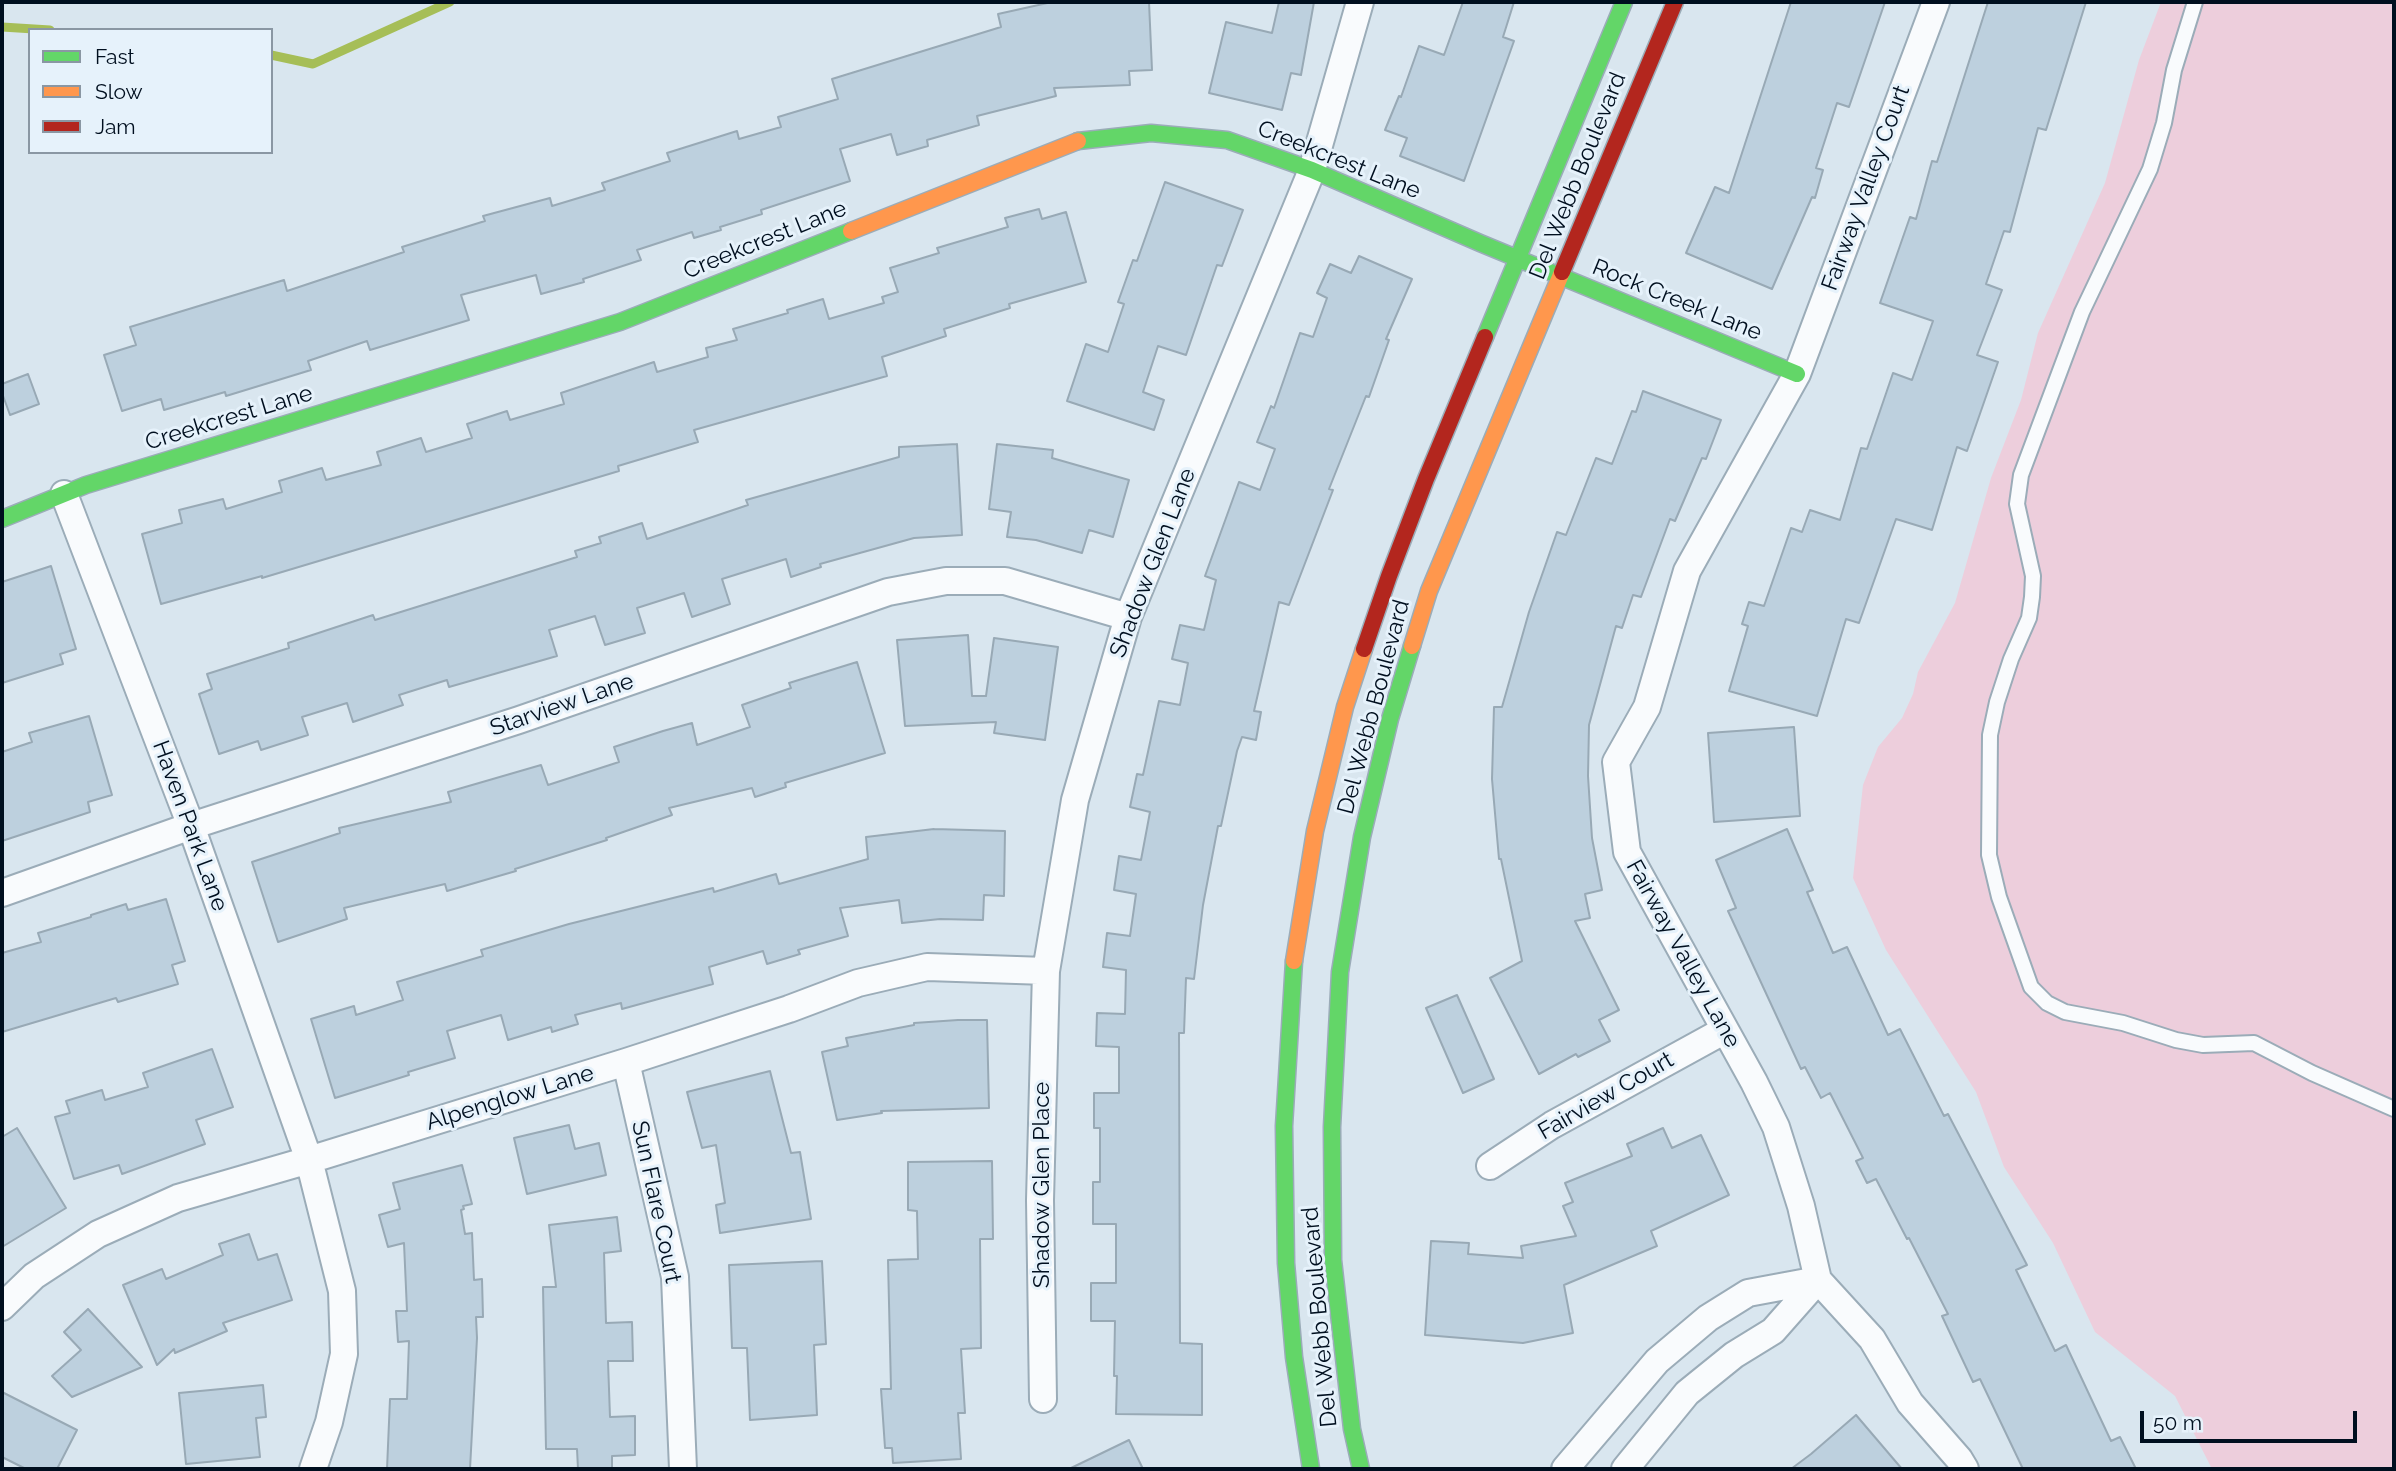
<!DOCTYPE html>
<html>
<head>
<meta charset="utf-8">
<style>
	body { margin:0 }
	#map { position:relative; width:2396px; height:1471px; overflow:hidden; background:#d9e6ef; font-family:Raleway,sans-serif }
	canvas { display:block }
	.frame { position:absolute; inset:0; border:4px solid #000f1f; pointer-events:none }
	.legend { position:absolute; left:28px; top:28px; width:245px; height:126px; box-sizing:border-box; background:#e6f2fb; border:2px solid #8a97a3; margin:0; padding:9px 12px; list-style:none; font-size:21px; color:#000f1f }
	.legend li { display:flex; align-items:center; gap:14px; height:35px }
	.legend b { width:35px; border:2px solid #8a97a3 }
	.scale { position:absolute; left:2140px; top:1411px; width:217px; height:32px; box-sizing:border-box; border:4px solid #000f1f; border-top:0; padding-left:9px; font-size:21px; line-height:24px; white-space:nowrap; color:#000f1f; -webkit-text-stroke:5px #e6f2fb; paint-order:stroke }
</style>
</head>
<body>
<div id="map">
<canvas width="2396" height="1471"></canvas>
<div class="frame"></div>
<ul class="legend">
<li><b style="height:9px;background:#63d668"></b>Fast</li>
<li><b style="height:9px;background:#ff974d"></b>Slow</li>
<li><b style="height:9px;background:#b3261e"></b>Jam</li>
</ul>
<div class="scale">50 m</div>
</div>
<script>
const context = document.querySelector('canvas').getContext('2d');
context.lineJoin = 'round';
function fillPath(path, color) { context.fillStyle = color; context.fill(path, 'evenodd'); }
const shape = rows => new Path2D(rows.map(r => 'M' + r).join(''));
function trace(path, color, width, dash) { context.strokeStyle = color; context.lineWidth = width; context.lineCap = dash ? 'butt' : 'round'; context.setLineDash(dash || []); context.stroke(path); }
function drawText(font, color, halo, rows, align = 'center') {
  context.font = font + ' Raleway,sans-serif'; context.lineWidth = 6; context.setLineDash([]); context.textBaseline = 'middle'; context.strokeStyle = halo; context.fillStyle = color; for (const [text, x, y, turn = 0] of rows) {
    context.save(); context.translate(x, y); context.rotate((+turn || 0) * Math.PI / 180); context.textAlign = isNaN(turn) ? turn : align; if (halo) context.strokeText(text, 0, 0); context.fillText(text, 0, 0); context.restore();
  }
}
const green = shape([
	[2161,2,2394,2,2394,1469,2212,1469,2175,1396,2095,1332,2053,1243,2004,1167,1976,1092,1886,950,1853,878,1863,785,1878,747,1902,718,1913,694,1918,672,1955,603,1991,478,2021,400,2038,333,2105,183,2139,60]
]);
const stream = shape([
	[2,27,50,30],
	[271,55,313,64,450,2]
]);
const building = shape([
	[1052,2,1149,2,1152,70,1129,71,1130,85,1054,88,1056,96,977,116,979,125,927,140,928,146,897,155,891,134,840,149,850,181,761,210,762,214,720,227,721,230,694,238,692,232,637,250,641,260,583,279,584,282,541,294,536,275,461,295,469,320,370,350,367,341,308,361,311,370,226,396,225,392,164,410,161,399,122,411,104,355,136,345,130,327,284,280,287,291,404,252,402,247,485,221,483,216,550,198,552,206,605,190,602,183,670,161,667,153,737,131,739,139,781,127,778,117,838,99,832,79,1001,27,998,14,1052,2],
	[1279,2,1314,2,1301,75,1291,73,1282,110,1209,93,1226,22,1272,33,1279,2],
	[1463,2,1514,2,1503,37,1514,41,1464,181,1400,156,1407,138,1385,130,1399,96,1401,97,1419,46,1444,55,1463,2],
	[1791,2,1885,2,1849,107,1837,103,1816,168,1823,170,1815,198,1812,197,1772,289,1686,253,1715,187,1729,193,1791,2],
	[1988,2,2086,2,2046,130,2038,128,2010,232,2004,231,1986,284,2002,290,1977,355,1998,362,1967,451,1957,447,1932,530,1896,519,1859,623,1846,619,1817,716,1729,691,1748,626,1742,624,1749,602,1764,606,1791,528,1802,532,1810,510,1840,520,1861,448,1867,449,1893,373,1912,380,1933,321,1880,303,1910,217,1916,219,1932,161,1937,162,1988,2],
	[1165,182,1243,210,1222,266,1217,265,1186,355,1158,346,1143,392,1164,400,1154,430,1067,401,1086,344,1108,352,1124,304,1118,302,1133,260,1137,261,1165,182],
	[1039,209,1042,219,1066,212,1086,282,1009,304,1010,308,944,329,946,336,882,357,887,376,694,430,698,442,618,466,619,471,262,578,262,576,161,604,142,534,182,523,179,510,223,499,226,509,282,492,279,481,322,468,326,480,381,465,377,452,421,438,426,452,472,438,467,424,507,411,510,420,564,404,561,393,654,362,657,372,708,357,706,348,737,340,733,329,788,313,787,310,823,299,829,319,884,303,882,297,898,292,890,268,939,253,937,248,1008,227,1005,218,1039,209],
	[1359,256,1412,279,1386,339,1389,340,1369,397,1366,396,1329,489,1333,490,1289,605,1279,602,1254,711,1261,712,1256,740,1242,737,1237,751,1221,826,1218,826,1203,905,1194,979,1186,978,1184,1033,1179,1033,1180,1343,1202,1344,1202,1415,1116,1414,1117,1376,1114,1376,1115,1321,1091,1321,1091,1283,1116,1283,1116,1224,1093,1224,1093,1182,1100,1182,1100,1128,1094,1128,1094,1093,1119,1093,1119,1047,1096,1046,1097,1013,1125,1014,1126,970,1103,967,1107,933,1130,936,1136,894,1114,890,1119,856,1141,860,1150,812,1130,807,1137,774,1143,775,1159,701,1180,705,1188,663,1172,659,1180,625,1204,630,1216,580,1205,576,1239,482,1260,490,1275,449,1257,442,1271,406,1274,408,1300,333,1313,337,1327,298,1317,293,1330,264,1351,273,1359,256],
	[28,374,39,404,10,415,2,393,2,384,28,374],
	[1643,391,1721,420,1706,459,1702,458,1675,521,1670,519,1641,597,1633,595,1622,628,1616,626,1589,725,1588,776,1592,838,1602,890,1585,894,1590,918,1575,921,1619,1010,1599,1020,1610,1041,1578,1057,1576,1054,1539,1074,1490,978,1522,961,1501,859,1499,859,1492,779,1494,707,1502,707,1529,612,1557,532,1566,535,1596,458,1612,464,1632,411,1636,412,1643,391],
	[957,444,962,535,914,538,820,564,821,567,791,577,786,559,722,579,730,604,692,617,684,593,637,608,645,633,605,645,595,616,549,630,557,656,449,687,447,680,399,695,403,705,353,722,347,703,302,717,308,735,261,750,258,741,219,754,199,694,212,689,207,674,289,648,288,643,373,615,375,620,577,557,575,551,601,543,599,537,642,523,647,539,748,505,746,500,899,457,899,447,957,444],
	[997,444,1053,450,1052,458,1129,480,1113,537,1089,530,1082,553,1036,540,1007,537,1011,512,989,509,997,444],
	[51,566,76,649,60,654,63,664,2,683,2,582,51,566],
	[968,635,972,696,986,696,994,638,1058,647,1045,740,994,733,996,722,905,726,897,640,968,635],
	[857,662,885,753,785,783,786,787,755,797,752,788,669,808,672,815,606,838,607,840,515,869,516,871,447,891,445,884,344,908,347,919,278,942,252,862,340,833,339,828,451,802,448,792,541,765,548,785,619,762,614,747,663,731,692,723,697,745,750,727,742,705,791,688,789,683,857,662],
	[89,716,112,795,88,802,90,812,2,841,2,752,32,742,29,733,89,716],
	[1794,727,1800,816,1714,822,1708,733,1794,727],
	[934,829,1005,831,1004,896,984,895,983,920,940,919,902,923,899,900,840,908,848,936,798,950,800,954,767,964,763,951,709,967,713,984,622,1009,621,1003,575,1015,578,1024,552,1032,551,1027,508,1040,501,1015,447,1031,455,1058,408,1072,409,1075,335,1098,311,1019,354,1006,356,1015,403,1000,397,982,483,956,481,950,569,924,713,888,714,892,776,874,779,884,868,859,866,837,934,829],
	[1787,829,1813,890,1807,892,1833,953,1847,947,1888,1035,1900,1029,1944,1116,1948,1114,2027,1265,2016,1270,2055,1351,2066,1345,2111,1441,2120,1437,2136,1469,2023,1469,1980,1379,1973,1382,1942,1316,1948,1314,1909,1238,1907,1239,1876,1179,1867,1183,1856,1161,1863,1158,1830,1093,1821,1098,1805,1067,1801,1069,1728,911,1736,908,1716,860,1787,829],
	[166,899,185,961,172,965,178,984,118,1002,116,998,2,1032,2,953,41,942,38,933,91,917,91,915,126,904,128,910,166,899],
	[1457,995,1494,1079,1463,1093,1426,1008,1457,995],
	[958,1020,987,1020,989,1108,881,1111,882,1113,837,1120,822,1052,848,1046,846,1038,914,1025,914,1023,958,1020],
	[212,1049,233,1107,196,1120,205,1144,122,1174,119,1165,74,1179,55,1117,70,1113,66,1101,102,1090,105,1100,148,1087,143,1073,212,1049],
	[770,1071,791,1153,800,1152,811,1219,720,1233,716,1205,725,1203,716,1145,702,1148,687,1092,770,1071],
	[569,1125,575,1149,599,1143,606,1175,527,1194,514,1138,569,1125],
	[17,1128,66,1208,2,1247,2,1137,17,1128],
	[1663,1128,1672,1148,1701,1135,1729,1195,1651,1231,1657,1246,1564,1285,1573,1333,1523,1343,1425,1335,1431,1241,1469,1243,1468,1254,1523,1258,1521,1246,1576,1236,1563,1206,1573,1202,1565,1183,1632,1156,1627,1144,1663,1128],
	[992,1161,993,1239,980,1239,981,1348,961,1349,965,1413,958,1413,961,1459,893,1463,892,1448,885,1448,881,1389,891,1389,888,1260,918,1259,917,1211,908,1210,908,1162,992,1161],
	[462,1165,472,1204,463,1206,464,1209,461,1210,465,1234,472,1233,474,1280,482,1279,483,1317,476,1317,477,1338,470,1469,387,1469,390,1399,407,1399,409,1341,398,1342,396,1311,407,1311,404,1243,388,1247,379,1215,400,1209,393,1183,462,1165],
	[617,1217,621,1251,604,1253,606,1323,632,1322,633,1361,608,1361,610,1417,635,1416,635,1455,612,1456,612,1469,578,1469,577,1449,546,1449,543,1287,556,1287,549,1225,617,1217],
	[249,1234,258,1260,277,1254,292,1300,223,1323,227,1331,175,1353,174,1349,157,1365,123,1285,162,1269,166,1279,223,1255,219,1244,249,1234],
	[822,1261,826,1344,814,1345,817,1415,750,1420,747,1348,732,1348,729,1265,822,1261],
	[88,1309,142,1367,72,1397,52,1376,81,1350,64,1332,88,1309],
	[263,1385,266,1417,256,1418,260,1457,186,1464,179,1393,263,1385],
	[2,1392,77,1430,57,1469,26,1469,2,1457,2,1392],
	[1856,1415,1902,1469,1791,1469,1811,1454,1856,1415],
	[1129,1440,1143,1469,1069,1469,1129,1440]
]);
const lane = shape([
	[2195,2,2174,70,2164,123,2150,169,2082,312,2021,475,2017,504,2033,576,2032,597,2029,618,2011,659,1997,702,1990,735,1989,855,1999,897,2031,987,2047,1003,2065,1012,2123,1023,2176,1040,2203,1045,2254,1043,2312,1073,2394,1109]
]);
const street = shape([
	[1936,2,1797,374,1687,571,1647,707,1616,762,1627,852,1754,1082,1776,1127,1801,1206,1818,1280,1872,1339,1910,1403,1959,1459,1965,1469],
	[64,494,191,826,309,1160,342,1291,344,1354,329,1422,313,1469],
	[2,893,191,826,519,720,888,592,946,581,1005,581,1128,617],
	[626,1062,675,1277,683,1469],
	[1490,1166,1552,1125,1725,1030],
	[2,1307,34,1276,98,1234,178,1198,309,1160,626,1062,789,1009,858,983,927,967,1046,971],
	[1043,1399,1040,1200,1046,971,1075,800,1128,617,1312,170,1360,2],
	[1565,1469,1657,1361,1708,1318,1748,1293,1818,1280],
	[1625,1469,1687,1393,1734,1355,1773,1331,1818,1280]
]);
const fast = shape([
	[1078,141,1151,133,1227,140,1312,170,1480,243,1797,374],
	[1485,337,1624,2],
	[2,519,86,485,620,322,851,231],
	[1294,961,1284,1126,1286,1263,1294,1357,1311,1469],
	[1361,1469,1352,1429,1333,1260,1332,1127,1340,972,1362,837,1390,719,1412,646]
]);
const slow = shape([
	[851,231,1078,141],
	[1412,646,1429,591,1562,272],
	[1294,961,1315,831,1345,707,1364,649]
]);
const jam = shape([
	[1562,272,1675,2],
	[1364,649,1389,576,1426,479,1485,337]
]);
const streetNames = [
	["Creekcrest Lane",1339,160,22],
	["Del Webb Boulevard",1578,176,-68],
	["Fairway Valley Court",1866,188,-70],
	["Creekcrest Lane",765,240,-22],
	["Rock Creek Lane",1677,300,22],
	["Creekcrest Lane",229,418,-17],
	["Shadow Glen Lane",1153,563,-69],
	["Starview Lane",562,705,-19],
	["Del Webb Boulevard",1374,707,-75],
	["Haven Park Lane",190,826,70],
	["Fairway Valley Lane",1683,954,61],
	["Fairview Court",1606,1096,-30],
	["Alpenglow Lane",510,1098,-17],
	["Shadow Glen Place",1042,1185,-90],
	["Sun Flare Court",656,1202,78],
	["Del Webb Boulevard",1320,1317,-95]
];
fillPath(green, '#edcedc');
trace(stream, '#a6be57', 9);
fillPath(building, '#bdd0de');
trace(building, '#98a9b5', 2);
trace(lane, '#9bacb8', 18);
trace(street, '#9bacb8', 30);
trace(fast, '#9bacb8', 19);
trace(slow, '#9bacb8', 19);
trace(jam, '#9bacb8', 19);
trace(lane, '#f9fbfd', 14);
trace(street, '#f9fbfd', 26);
trace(fast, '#63d668', 16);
trace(slow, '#ff974d', 16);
trace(jam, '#b3261e', 16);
drawText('23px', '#000f1f', '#e6f2fb', streetNames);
</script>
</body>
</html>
